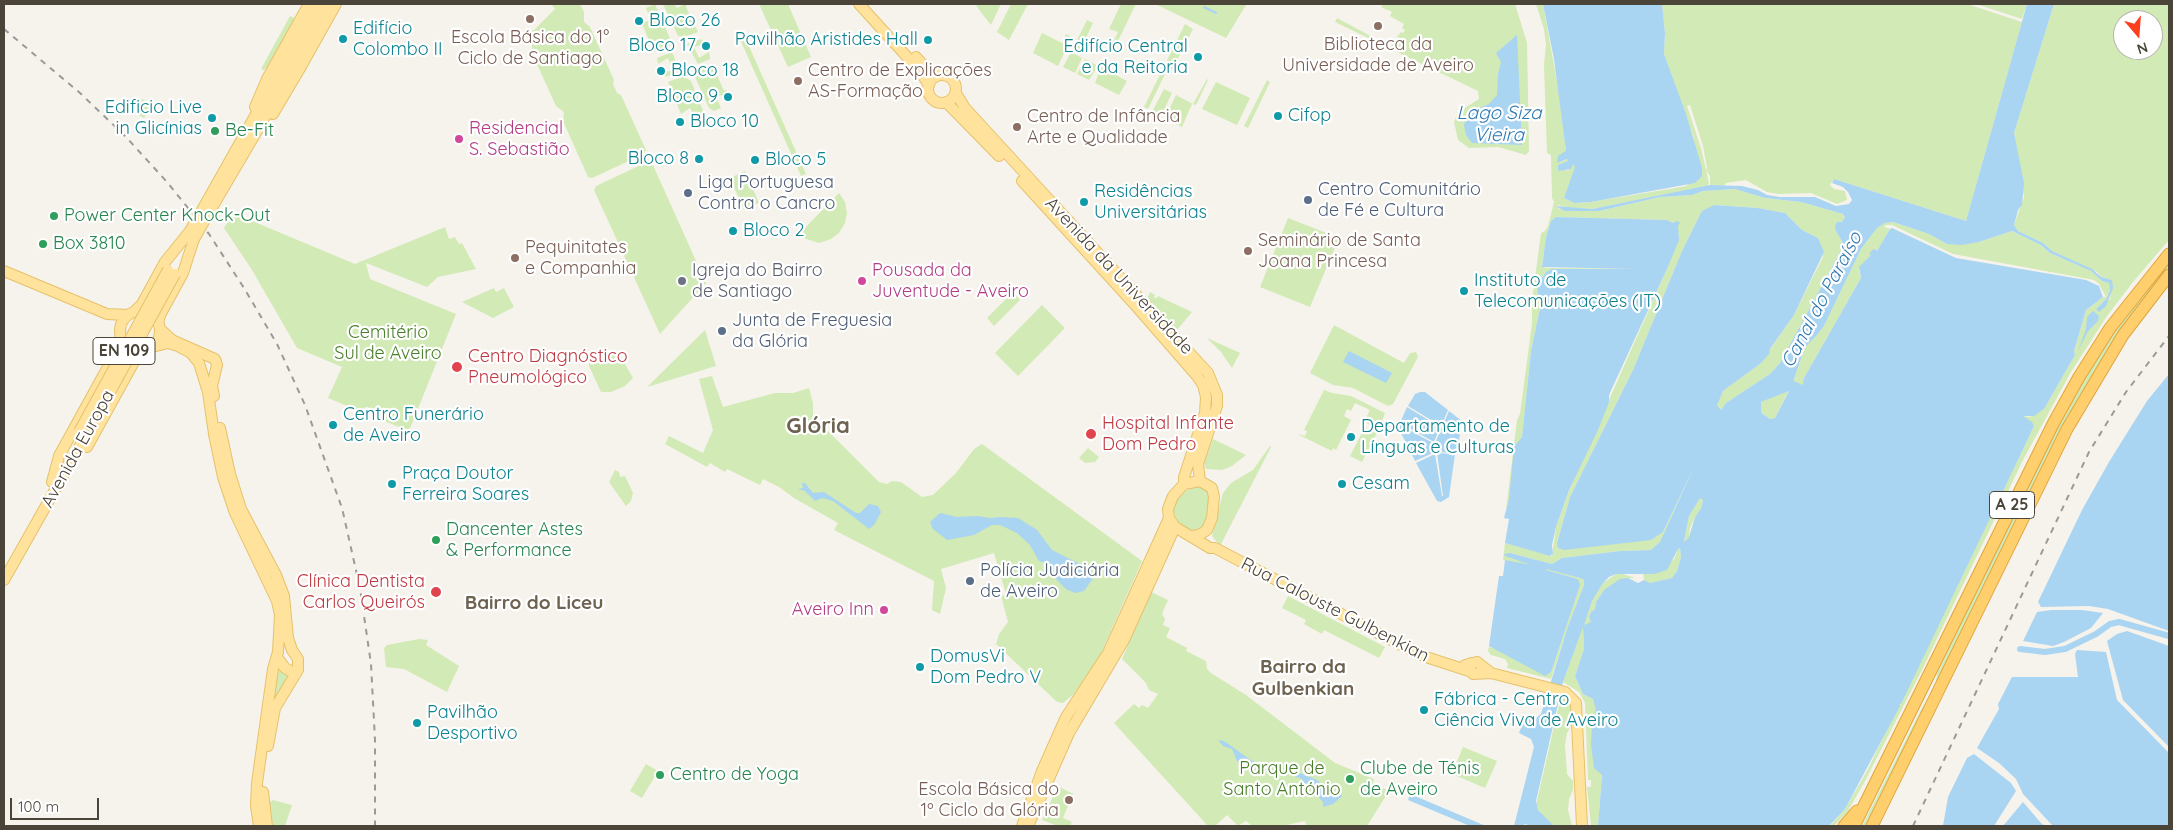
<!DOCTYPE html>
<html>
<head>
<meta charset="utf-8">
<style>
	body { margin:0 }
	#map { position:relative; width:2173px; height:830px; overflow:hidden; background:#f6f3ec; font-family:Quicksand,sans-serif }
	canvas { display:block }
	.frame { position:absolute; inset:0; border:5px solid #4b4439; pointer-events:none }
	.north { position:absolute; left:2113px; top:10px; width:50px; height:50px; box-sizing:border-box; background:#fff; border:1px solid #b7b4b0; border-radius:50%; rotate:162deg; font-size:14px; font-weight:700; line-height:20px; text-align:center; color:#4b4439 }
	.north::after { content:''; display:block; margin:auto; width:18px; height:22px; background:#fc3f1d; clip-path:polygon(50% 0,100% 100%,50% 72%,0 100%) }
	.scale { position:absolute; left:10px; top:798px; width:89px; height:22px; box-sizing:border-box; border:2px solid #4b4439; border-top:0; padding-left:6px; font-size:15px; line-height:18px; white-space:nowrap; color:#4b4439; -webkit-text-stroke:4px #fff; paint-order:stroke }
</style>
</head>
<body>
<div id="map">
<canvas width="2173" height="830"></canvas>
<div class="frame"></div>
<div class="north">N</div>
<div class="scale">100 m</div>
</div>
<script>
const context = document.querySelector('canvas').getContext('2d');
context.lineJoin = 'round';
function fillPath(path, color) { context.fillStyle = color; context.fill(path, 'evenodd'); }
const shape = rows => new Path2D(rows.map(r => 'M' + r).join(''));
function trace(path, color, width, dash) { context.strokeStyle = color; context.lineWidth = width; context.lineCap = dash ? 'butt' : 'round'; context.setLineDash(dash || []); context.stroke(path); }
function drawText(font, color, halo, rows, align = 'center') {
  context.font = font + ' Quicksand,sans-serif'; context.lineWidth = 4.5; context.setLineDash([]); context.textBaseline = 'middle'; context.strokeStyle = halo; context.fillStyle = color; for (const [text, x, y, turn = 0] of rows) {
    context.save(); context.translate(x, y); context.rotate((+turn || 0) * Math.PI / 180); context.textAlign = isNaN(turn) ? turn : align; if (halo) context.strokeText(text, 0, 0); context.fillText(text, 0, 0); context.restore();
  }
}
const green = shape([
	[551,4,580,4,584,12,584,22,590,27,614,80,613,84,617,93,621,95,646,150,644,154,592,178,588,177,563,121,564,112,556,106,532,53,532,41,524,35,534,30,555,9],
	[655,4,671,41,669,46,654,52,643,26,640,23,651,20,646,8],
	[663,4,674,4,677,8,683,5,683,4,687,4,686,7,698,32,684,37,678,36],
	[759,4,788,4,811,57,788,67],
	[975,4,1001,4,991,25,980,11],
	[1011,4,1028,4,1009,40,997,32],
	[1121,4,1136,4,1113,51,1109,50,1118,32,1109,29],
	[1155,4,1243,4,1246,5,1226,38],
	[1383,4,1515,4,1527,43,1529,151,1526,155,1498,147,1469,148,1458,140,1454,122,1458,112,1479,99,1478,91,1335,22,1337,18,1391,47,1395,40,1398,41,1399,38,1397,37,1401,32,1403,33,1405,30,1402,28,1404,24,1390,16,1392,12,1381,7],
	[1536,4,1543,4,1559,93,1566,152,1557,163,1568,159,1566,171,1570,169,1572,163,1576,167,1564,198,1574,203,1591,202,1687,186,1694,139,1664,54,1665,33,1662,4,1967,4,2022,22,1966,221,1834,179,1830,185,1834,189,1845,191,1847,200,1837,204,1811,193,1778,194,1767,192,1746,180,1726,183,1724,186,1710,185,1710,176,1706,170,1707,168,1703,146,1690,105,1687,106,1701,148,1709,183,1707,186,1592,209,1569,208,1558,205,1558,208,1564,211,1599,211,1660,197,1692,195,1703,191,1735,189,1765,198,1801,202,1843,214,1845,217,1836,231,1844,245,1780,363,1770,374,1726,403,1721,410,1717,405,1718,398,1723,391,1760,364,1794,315,1823,257,1818,238,1802,230,1785,213,1758,208,1714,205,1696,223,1682,251,1633,370,1570,497,1557,543,1651,540,1663,532,1695,465,1660,542,1651,550,1620,551,1562,558,1552,564,1510,553,1532,566,1503,560,1505,543,1552,556,1556,527,1569,490,1667,269,1679,235,1673,223,1667,220,1556,217,1551,221,1546,237,1542,265,1545,268,1659,269,1551,270,1546,272,1539,281,1540,308,1531,351,1522,437,1517,445,1509,499,1506,510,1517,420,1520,414,1532,323,1532,301,1541,233,1545,231,1548,226,1554,202,1552,198,1551,155,1547,153,1544,64,1546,45,1544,29],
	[1976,4,2027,4,2022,19],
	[2054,4,2169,4,2169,240,2133,282,2107,316,2071,372,2023,460,1922,670,1865,781,1848,811,1834,826,1830,826,1845,809,1867,771,2027,441,2034,426,2023,416,2030,417,2044,409,2075,355,2074,351,2086,310,2103,297,2106,297,2099,284,2094,280,1953,254,1892,225,1886,225,1884,227,1890,229,1877,251,1870,253,1871,255,1860,267,1859,271,1861,278,1804,378,1804,386,1794,381,1794,379,1804,350,1808,343,1817,335,1824,326,1861,249,1877,228,1885,223,1893,222,1929,234,1947,244,1979,242,2012,231,2041,245,2050,253,2091,271,2102,281,2109,282,2110,290,2107,298,2096,309,2110,299,2112,280,2101,277,2097,272,2052,251,2043,243,2018,231,2014,225,2024,197,2014,133],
	[2123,20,2153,20,2153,50,2123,50],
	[290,16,295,18,269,65,264,70,261,69],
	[1087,20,1093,23,1079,53,1072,50],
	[1185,24,1193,29,1172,70,1168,68,1148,109,1144,107],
	[1042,33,1062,43,1066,34,1072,37,1058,66,1033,53],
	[744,35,806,174,801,176,739,37],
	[701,39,705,44,694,47,699,58,709,52,710,56,710,59,698,64,687,44],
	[672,52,680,71,666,77,662,73,673,70,668,58,658,64,657,58],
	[1071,52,1082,58,1075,73,1063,67],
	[1085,59,1098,66,1089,80,1077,74],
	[712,64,724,91,726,90,728,93,716,97,721,108,714,111,709,108,695,77,698,70],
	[1101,67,1127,81,1119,95,1095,83],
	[683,76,691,81,706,118,697,122,690,108,681,114,675,99,674,99,669,89,671,88,668,82],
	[1207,79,1208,80,1196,105,1192,104,1182,127,1165,118,1176,95,1193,104],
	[1267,80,1270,82,1248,128,1244,126],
	[1216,82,1250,98,1237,125,1202,109],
	[1164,89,1172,93,1161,116,1152,112],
	[142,99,152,104,144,118,135,113],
	[647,162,652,163,706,283,660,334,594,190,596,186],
	[745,171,759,203,744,210,730,178],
	[839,193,845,202,847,213,845,223,839,233,831,239,819,243,800,237,798,235,801,232],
	[233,213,355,264,445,227,449,239,455,237,459,244,462,243,476,269,438,277,427,287,366,263,370,279,456,314,409,431,379,419,375,409,366,407,359,411,328,398,342,367,297,348,252,270,224,228],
	[1288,218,1339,238,1310,307,1260,287],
	[2169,261,2169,271,2133,316,1936,683,1937,674,1995,553,2052,435,2080,384,2123,319],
	[494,288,496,292,504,288,514,307,493,318,462,302],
	[1013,292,1020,300,994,326,987,318],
	[1150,292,1155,295,1154,298,1157,298,1158,296,1192,312,1177,330,1147,299],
	[1042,305,1065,328,1018,376,995,353],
	[1334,325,1404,363,1410,353,1416,352,1418,357,1393,404,1388,406,1353,388,1333,385,1310,373],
	[705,330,716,366,647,387],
	[1207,338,1240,353,1232,368,1221,352],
	[604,352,613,354,622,359,633,378,625,386,611,392,601,392,589,366,590,357],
	[712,376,723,407,775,393,793,393,809,388,813,403,813,416,879,482,887,484,892,481,901,482,922,497,933,495,956,473,974,449,982,444,1142,561,1099,658,1074,694,1063,703,1057,702,996,644,999,634,1008,622,1001,596,1006,594,994,553,941,569,946,588,940,614,932,610,934,581,834,530,838,523,794,498,779,487,763,479,760,485,727,469,725,472,710,463,707,467,665,444,669,436,703,453,713,430,699,379],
	[1324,390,1332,393,1351,396,1385,413,1379,429,1364,422,1370,410,1355,403,1351,411,1347,409,1344,416,1351,420,1336,450,1333,448,1332,451,1297,434,1305,436,1307,431,1304,430],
	[1789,390,1775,418,1770,419,1761,412,1761,402],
	[1365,427,1377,433,1362,462,1350,456],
	[1213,439,1246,455,1232,466,1222,470,1206,469,1204,463],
	[1270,446,1271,447,1220,546,1212,536,1223,493,1231,483,1253,470],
	[1088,448,1099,457,1095,462,1085,463,1079,458],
	[615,470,619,472,620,477,625,476,633,493,631,501,626,506,609,482],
	[1195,486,1205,486,1210,495,1206,525,1202,529,1193,531,1178,522,1173,511,1180,494],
	[1700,497,1703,500,1701,508,1695,517,1690,528,1689,537,1684,543,1689,516],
	[1680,547,1681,557,1677,571,1672,578,1650,583,1644,580,1643,573,1654,574,1674,559,1678,549],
	[1546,568,1580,578,1584,580,1584,585,1568,626,1551,679,1507,668,1508,664,1505,659,1491,655,1488,651,1489,646,1491,648,1560,639,1578,579,1546,570],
	[1616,574,1623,574,1635,578,1628,578,1604,590,1596,602,1595,609,1591,612,1589,617,1591,622,1583,628,1584,649,1575,676,1583,694,1593,699,1597,710,1592,725,1602,774,1598,826,1591,826,1587,787,1591,787,1591,780,1588,780,1585,703,1579,692,1563,682,1592,601,1603,583],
	[1151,592,1168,600,1162,614,1165,619,1163,625,1170,628,1166,637,1187,648,1186,651,1206,661,1207,669,1211,673,1246,695,1335,763,1374,779,1373,783,1389,791,1367,826,1306,825,1305,821,1282,826,1252,826,1246,821,1238,826,1227,815,1215,826,1208,826,1114,723,1134,704,1139,708,1142,705,1148,708,1158,694,1149,690,1146,683,1122,659],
	[1288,596,1385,647,1379,658,1324,630,1322,634,1304,624,1306,620,1282,608],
	[419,639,428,640,426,645,459,666,447,692,404,669,386,667,384,648,387,645],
	[278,666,291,675,281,688,271,709],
	[1561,696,1571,705,1573,722,1567,733,1565,745,1567,774,1573,781,1573,790,1569,799,1568,810,1572,826,1554,826,1540,813,1536,805],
	[1928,699,1867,826,1862,826,1923,706],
	[1463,747,1497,761,1485,788,1452,774],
	[646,764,658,771,642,798,630,791],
	[1058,786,1073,794,1063,818,1072,822,1070,826,1058,826,1042,820],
	[273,800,292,805,285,826,273,826,270,802]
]);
const water = shape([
	[1543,4,1662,4,1665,33,1664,54,1686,114,1702,168,1702,176,1695,183,1591,202,1574,203,1564,198,1575,167,1573,164,1571,169,1558,171,1558,165,1568,161,1567,159,1557,163,1558,156,1566,151,1554,59],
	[2027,4,2054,4,2014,133,2024,183,2022,205,2018,210,2014,225,2018,231,2043,243,2052,251,2092,269,2101,277,2112,280,2113,288,2106,306,2099,312,2096,309,2107,298,2110,290,2109,283,2102,281,2091,271,2050,253,2041,245,2012,231,1979,242,1962,245,1947,244,1929,234,1893,222,1885,223,1877,228,1861,249,1824,326,1817,335,1808,344,1804,350,1794,379,1794,381,1803,385,1804,378,1861,278,1859,267,1871,255,1869,254,1872,250,1875,249,1877,251,1890,229,1892,228,1956,258,2086,280,2099,286,2103,297,2086,310,2074,351,2075,355,2044,409,2034,416,2023,416,2032,422,2034,426,2027,441,1901,704,1899,704,1900,706,1845,809,1829,826,1598,826,1602,775,1594,768,1591,744,1592,725,1596,710,1593,699,1583,694,1575,676,1584,649,1583,627,1563,682,1536,801,1538,810,1554,826,1532,826,1525,824,1522,826,1514,826,1534,747,1531,739,1519,733,1525,718,1535,719,1541,714,1568,626,1584,585,1584,580,1580,578,1546,569,1546,570,1578,579,1580,585,1551,672,1545,676,1489,646,1499,576,1503,576,1505,560,1531,565,1505,556,1504,554,1510,553,1552,564,1562,558,1620,551,1651,550,1660,542,1695,465,1663,532,1651,540,1564,550,1558,548,1557,543,1570,497,1633,370,1682,251,1702,211,1714,205,1758,208,1785,213,1802,230,1818,238,1824,252,1794,315,1770,349,1769,354,1760,364,1723,391,1717,405,1721,410,1726,403,1770,374,1780,363,1844,245,1836,231,1835,226,1837,222,1842,222,1845,217,1843,214,1801,202,1765,198,1735,189,1703,191,1692,195,1660,197,1599,211,1564,211,1556,206,1592,209,1710,185,1742,186,1758,190,1767,195,1780,197,1815,197,1836,206,1849,204,1852,200,1848,192,1843,187,1832,183,1834,179,1966,221],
	[1789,391,1775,418,1770,419,1763,414,1761,412,1761,402],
	[1700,498,1703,500,1701,508,1695,517,1689,537,1684,542,1689,516],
	[1680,548,1681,557,1677,571,1672,578,1650,583,1644,580,1638,583,1628,578,1620,579,1604,590,1596,602,1595,609,1591,612,1589,617,1591,622,1584,625,1592,601,1603,583,1609,577,1616,574,1654,574,1667,570,1678,549],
	[1517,35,1522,145,1472,143,1466,135,1464,125,1467,115,1471,111,1489,104,1497,95,1498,74,1501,62,1496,53],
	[1556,217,1667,220,1673,223,1677,221,1680,223,1678,226,1679,240,1667,269,1609,395,1609,402,1598,430,1569,490,1556,527,1552,545,1553,554,1550,556,1505,543,1509,519,1504,518,1509,499,1514,447,1522,437,1531,351,1540,308,1537,285,1546,272,1552,269,1636,269,1542,267,1546,237,1551,221],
	[2093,311,2099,316,2098,321,2088,331,2078,351,2086,329,2087,317],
	[1349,351,1392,373,1386,383,1343,362],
	[2169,374,2169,631,2108,609,2089,606,2041,607,2038,602,2082,510,2109,462,2147,401],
	[1420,392,1425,392,1448,410,1441,426,1408,406,1415,394],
	[1407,407,1440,427,1434,442,1400,423],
	[1449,411,1462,421,1457,453,1436,452,1435,443],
	[1400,425,1433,443,1435,452,1415,461,1400,431],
	[1437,453,1455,454,1449,497,1441,502,1437,501,1416,463,1435,454,1442,496,1443,496],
	[802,483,805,483,813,493,824,492,856,513,860,513,869,504,878,506,881,512,874,525,869,529,833,501,822,498,815,501,805,491,798,489,803,488],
	[940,513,957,517,977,516,990,518,1001,517,1018,518,1037,530,1052,550,1084,566,1091,570,1094,577,1084,591,1075,593,1066,589,1057,580,1045,563,1039,561,1030,545,1017,533,1000,525,992,525,974,535,947,540,933,529,930,522],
	[2051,610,2082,610,2103,613,2091,628,2064,642,2053,646,2023,641,2037,612],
	[2127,631,2169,646,2169,747,2123,700,2107,641,2117,634],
	[2077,650,2106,652,2117,700,2169,753,2169,826,2053,826,2023,794,2016,779,1999,763,1977,748,1999,709,1998,704,2012,677,2078,677,2075,654],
	[1218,740,1224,741,1252,761,1283,767,1300,773,1317,780,1325,788,1341,794,1342,796,1333,804,1323,807,1323,802,1315,793,1314,784,1306,785,1302,779,1291,775,1283,769,1258,765,1245,765,1237,761,1232,749,1223,746],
	[1974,754,2011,783,2016,791,1994,826,1943,826,1948,797,1967,758],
	[1410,794,1486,826,1470,826,1408,800],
	[2023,802,2041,823,2045,826,2003,826]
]);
const stream = shape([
	[1204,7,1216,13]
]);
const canal = shape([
	[2020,649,2045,652,2065,649,2096,634,2110,624,2119,622,2169,636]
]);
const major = shape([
	[859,4,919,70,929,85],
	[916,57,924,66,938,75],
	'928 89a14 14 0 1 1 28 0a14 14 0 1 1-28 0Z',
	[956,93,965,108,1208,373,1217,395,1217,406,1198,464,1200,481],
	[946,102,999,156],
	[255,107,267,79,309,4],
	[273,114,299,70,336,4],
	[1022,181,1135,305,1197,376,1203,385,1206,397,1205,413,1184,477,1184,484],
	[201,212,318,4],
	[207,216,257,131,326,4],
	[4,271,107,314,128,315],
	'120 331a20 20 0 1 1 40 0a20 20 0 1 1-40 0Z',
	[134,312,142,304,165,262,190,231],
	[158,323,160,315,183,273,194,239],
	[160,329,172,340,215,359,217,365,212,386,214,396],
	[152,347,168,343,178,346,191,353,199,363,208,392,214,434,223,477,235,513,277,601,280,615,278,652,273,669,257,783,256,806,259,826],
	[220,428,230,474,241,509,276,575,284,596,288,638,292,650,298,659],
	[87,447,135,360,146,350],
	[52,482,59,456,114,356,121,337],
	[1192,536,1199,535,1207,530,1212,518,1214,497,1212,488,1200,481,1184,484,1173,496,1168,509,1169,518,1175,527,1210,548,1215,548,1393,641,1426,657,1469,671],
	[4,580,86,435],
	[277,657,285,668,296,674],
	[1471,663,1469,669,1473,674,1491,673,1565,692,1576,703,1582,826],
	[1465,665,1477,662,1491,673],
	[268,746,275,708,298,670,298,659],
	[263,792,267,826],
	[1022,826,1042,771,1066,717,1108,653,1169,518],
	[1028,826,1069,733,1124,640,1175,527]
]);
const highway = shape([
	[1844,826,1857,811],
	[1854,826,2053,424,2079,377,2110,328,2169,254],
	[1872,826,2067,429,2123,335,2169,275]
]);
const rail = shape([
	[4,29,80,93,126,137,167,182,209,234,244,288,277,344,305,405,342,508,360,588,371,664,375,740,375,826],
	[1913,826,2089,452,2126,392,2169,336]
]);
const majorBridge = shape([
	[190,231,201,212],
	[194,239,207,216],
	[105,401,175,274],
	[79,432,168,270]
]);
const markers = [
	[530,19,5,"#8d6e63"],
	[639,21,5,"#0f9aa8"],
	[1378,26,5,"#8d6e63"],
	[343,39,5,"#0f9aa8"],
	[928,40,5,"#0f9aa8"],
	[706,46,5,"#0f9aa8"],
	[1198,57,5,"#0f9aa8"],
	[661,71,5,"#0f9aa8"],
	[798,81,5,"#8d6e63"],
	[728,97,5,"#0f9aa8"],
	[1278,116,5,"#0f9aa8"],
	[212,118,5,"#0f9aa8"],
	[680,122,5,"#0f9aa8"],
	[1017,127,5,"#8d6e63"],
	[215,131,5,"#2e9e5b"],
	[459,139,5,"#d1479c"],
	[699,159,5,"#0f9aa8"],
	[755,160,5,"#0f9aa8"],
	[688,193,5,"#5c6f8a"],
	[1308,200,5,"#5c6f8a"],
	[1084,202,5,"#0f9aa8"],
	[54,216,5,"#2e9e5b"],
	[733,231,5,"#0f9aa8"],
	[43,244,5,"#2e9e5b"],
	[1248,251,5,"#8d6e63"],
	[515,258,5,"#8d6e63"],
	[682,281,5,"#6b7280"],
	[862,281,5,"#d1479c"],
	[1464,291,5,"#0f9aa8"],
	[722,331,5,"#5c6f8a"],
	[457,367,6,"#e0444e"],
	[333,425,5,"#0f9aa8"],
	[1091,434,6,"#e0444e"],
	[1351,437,5,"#0f9aa8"],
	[392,484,5,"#0f9aa8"],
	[1342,484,5,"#0f9aa8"],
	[436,540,5,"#2e9e5b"],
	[970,581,5,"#5c6f8a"],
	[436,592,6,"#e0444e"],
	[884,610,5,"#d1479c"],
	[920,667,5,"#0f9aa8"],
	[1424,710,5,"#0f9aa8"],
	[417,723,5,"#0f9aa8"],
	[660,775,5,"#2e9e5b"],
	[1350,779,5,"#2e9e5b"],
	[1069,800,5,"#8d6e63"]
];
const shields = [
	[124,351,62],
	[2012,505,45]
];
const shieldNames = [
	["EN 109",124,351],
	["A 25",2012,505]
];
const cultureNames = [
	["Bloco 26",649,21],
	["Edifício",353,29],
	["Colombo II",353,50],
	["Pavilhão Aristides Hall",918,40,"right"],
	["Bloco 17",696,46,"right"],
	["Edifício Central",1188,47,"right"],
	["e da Reitoria",1188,68,"right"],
	["Bloco 18",671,71],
	["Bloco 9",718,97,"right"],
	["Edificio Live",202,108,"right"],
	["in Glicínias",202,129,"right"],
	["Cifop",1288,116],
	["Bloco 10",690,122],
	["Bloco 8",689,159,"right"],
	["Bloco 5",765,160],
	["Residências",1094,192],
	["Universitárias",1094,213],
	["Bloco 2",743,231],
	["Instituto de",1474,281],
	["Telecomunicações (IT)",1474,302],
	["Centro Funerário",343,415],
	["de Aveiro",343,436],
	["Departamento de",1361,427],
	["Línguas e Culturas",1361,448],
	["Praça Doutor",402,474],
	["Ferreira Soares",402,495],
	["Cesam",1352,484],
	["DomusVi",930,657],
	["Dom Pedro V",930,678],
	["Fábrica - Centro",1434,700],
	["Ciência Viva de Aveiro",1434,721],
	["Pavilhão",427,713],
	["Desportivo",427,734]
];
const educationNames = [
	["Escola Básica do 1°",530,38,"center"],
	["Ciclo de Santiago",530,59,"center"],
	["Biblioteca da",1378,45,"center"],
	["Universidade de Aveiro",1378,66,"center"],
	["Centro de Explicações",808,71],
	["AS-Formação",808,92],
	["Centro de Infância",1027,117],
	["Arte e Qualidade",1027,138],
	["Seminário de Santa",1258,241],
	["Joana Princesa",1258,262],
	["Pequinitates",525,248],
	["e Companhia",525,269],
	["Escola Básica do",1059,790,"right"],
	["1º Ciclo da Glória",1059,811,"right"]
];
const hotelNames = [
	["Residencial",469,129],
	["S. Sebastião",469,150],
	["Pousada da",872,271],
	["Juventude - Aveiro",872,292],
	["Aveiro Inn",874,610,"right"]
];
const leisureNames = [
	["Be-Fit",225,131],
	["Power Center Knock-Out",64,216],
	["Box 3810",53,244],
	["Dancenter Astes",446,530],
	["& Performance",446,551],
	["Clube de Ténis",1360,769],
	["de Aveiro",1360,790],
	["Centro de Yoga",670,775]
];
const serviceNames = [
	["Liga Portuguesa",698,183],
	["Contra o Cancro",698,204],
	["Centro Comunitário",1318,190],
	["de Fé e Cultura",1318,211],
	["Junta de Freguesia",732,321],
	["da Glória",732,342],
	["Polícia Judiciária",980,571],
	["de Aveiro",980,592]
];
const worshipNames = [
	["Igreja do Bairro",692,271],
	["de Santiago",692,292]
];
const streetNames = [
	["Avenida da Universidade",1119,276,47],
	["Avenida Europa",78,449,-61],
	["Rua Calouste Gulbenkian",1335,610,27]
];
const parkNames = [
	["Cemitério",388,333],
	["Sul de Aveiro",388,354],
	["Parque de",1282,769],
	["Santo António",1282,790]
];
const healthNames = [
	["Centro Diagnóstico",468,357],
	["Pneumológico",468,378],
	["Hospital Infante",1102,424],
	["Dom Pedro",1102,445],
	["Clínica Dentista",425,582,"right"],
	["Carlos Queirós",425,603,"right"]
];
const waterNames = [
	["Lago Siza",1499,113],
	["Vieira",1499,135],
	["Canal do Paraíso",1822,300,-62]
];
const neighbourhoodNames = [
	["Bairro do Liceu",534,603],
	["Bairro da",1303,667],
	["Gulbenkian",1303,689]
];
const districtNames = [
	["Glória",818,426]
];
fillPath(green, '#d2eab5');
fillPath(water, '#a9d4f2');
trace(stream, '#a9d4f2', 2);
trace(canal, '#a9d4f2', 6);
trace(major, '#e6c16a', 12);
trace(highway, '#e0a43c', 13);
trace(major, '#ffe39c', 10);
trace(highway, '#ffcf6e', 11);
trace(rail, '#9a9a9a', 2, [6, 6]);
trace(majorBridge, '#e6c16a', 12, []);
trace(majorBridge, '#ffe39c', 10);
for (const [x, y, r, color] of markers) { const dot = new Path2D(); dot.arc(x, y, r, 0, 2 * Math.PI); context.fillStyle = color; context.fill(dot); trace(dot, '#fff', 2); }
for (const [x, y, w] of shields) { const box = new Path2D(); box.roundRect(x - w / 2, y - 13.5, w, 27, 4); context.fillStyle = '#fff'; context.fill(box); trace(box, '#4b4439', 1); }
drawText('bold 16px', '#4b4439', null, shieldNames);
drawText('18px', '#0d838f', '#fff', cultureNames, 'left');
drawText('18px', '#785e54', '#fff', educationNames, 'left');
drawText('18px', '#b23c85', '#fff', hotelNames, 'left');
drawText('18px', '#27864d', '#fff', leisureNames, 'left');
drawText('18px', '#4e5e75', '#fff', serviceNames, 'left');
drawText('18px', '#5b616d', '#fff', worshipNames, 'left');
drawText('18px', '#4b4439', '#fff', streetNames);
drawText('18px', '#4a7f2a', '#fff', parkNames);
drawText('18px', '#be3a42', '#fff', healthNames, 'left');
drawText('italic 19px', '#2e7ab2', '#fff', waterNames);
drawText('bold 19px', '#6e6250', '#fff', neighbourhoodNames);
drawText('bold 22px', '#6e6250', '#fff', districtNames);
</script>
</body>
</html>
